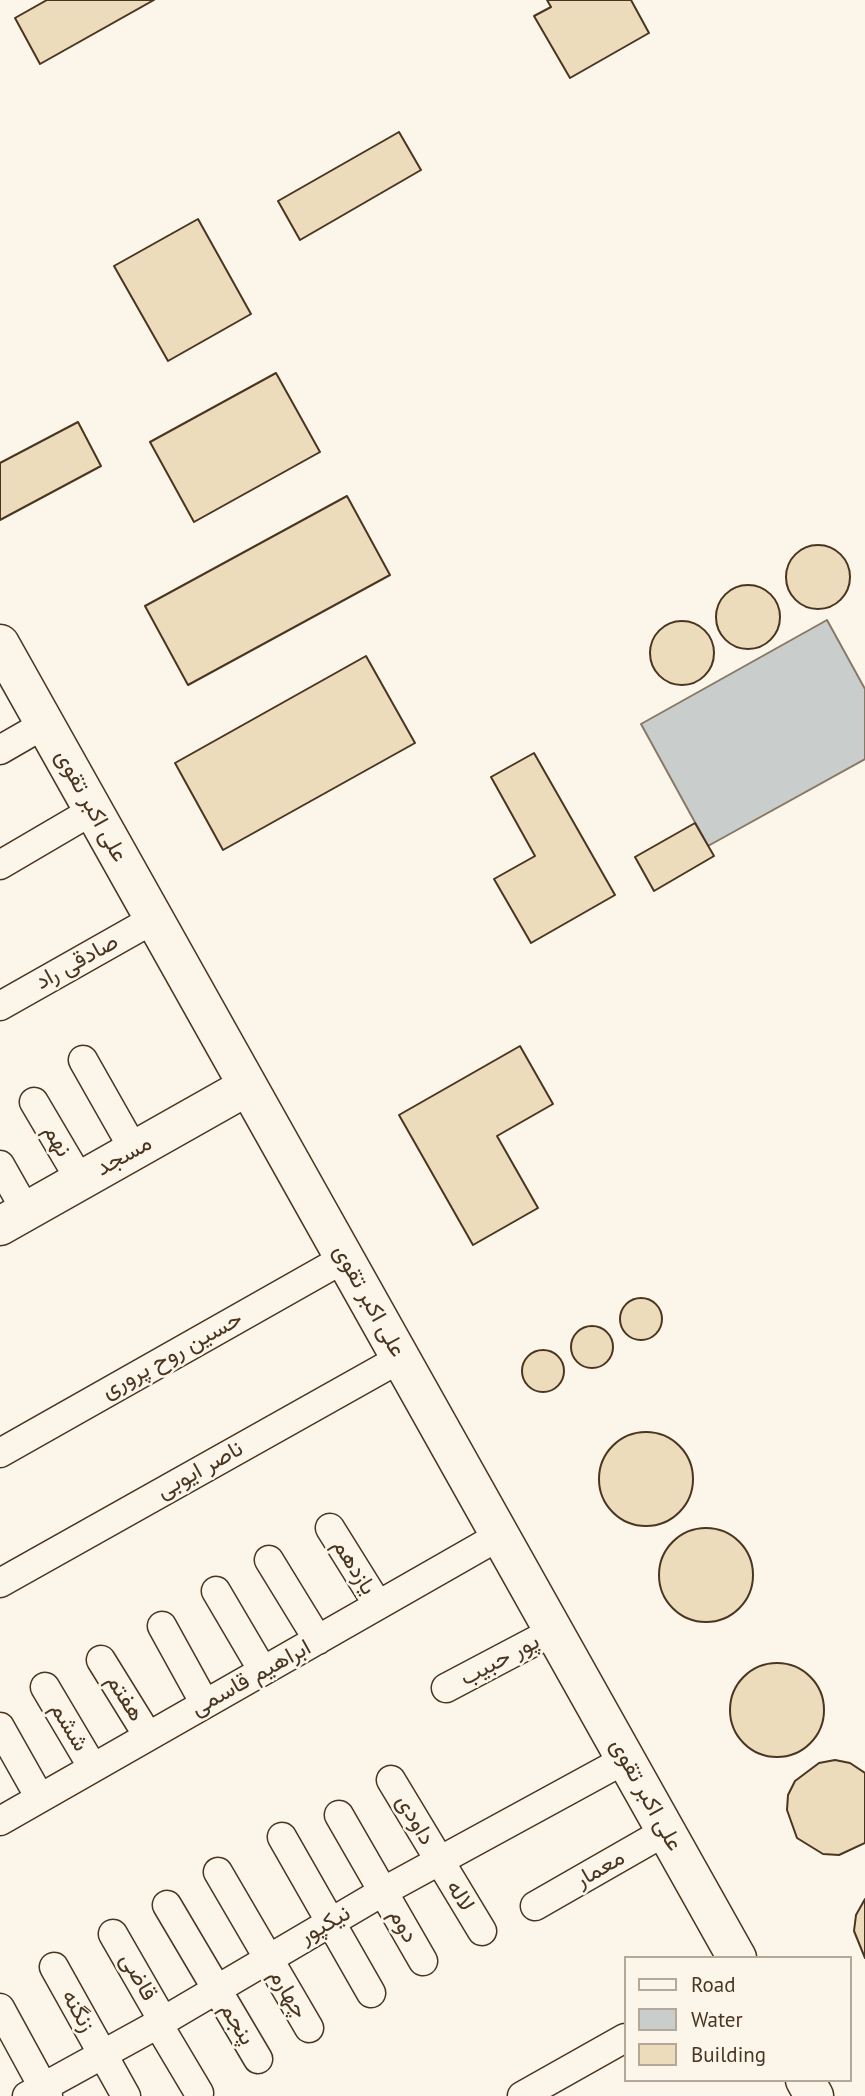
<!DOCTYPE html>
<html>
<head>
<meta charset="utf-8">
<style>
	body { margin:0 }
	#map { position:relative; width:865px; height:2096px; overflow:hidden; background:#fbf6e9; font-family:"PT Sans",sans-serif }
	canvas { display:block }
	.legend { position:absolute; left:624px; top:1956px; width:228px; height:126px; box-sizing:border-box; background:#fbf6e9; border:2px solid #b4a999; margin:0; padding:9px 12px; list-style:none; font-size:21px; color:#4a3520 }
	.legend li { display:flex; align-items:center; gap:14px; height:35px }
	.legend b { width:35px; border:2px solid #b4a999 }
</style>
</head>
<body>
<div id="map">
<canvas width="865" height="2096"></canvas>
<ul class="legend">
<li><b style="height:9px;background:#fbf6e9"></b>Road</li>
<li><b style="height:19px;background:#c9cecd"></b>Water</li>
<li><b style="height:19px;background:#ecdcbc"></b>Building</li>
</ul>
</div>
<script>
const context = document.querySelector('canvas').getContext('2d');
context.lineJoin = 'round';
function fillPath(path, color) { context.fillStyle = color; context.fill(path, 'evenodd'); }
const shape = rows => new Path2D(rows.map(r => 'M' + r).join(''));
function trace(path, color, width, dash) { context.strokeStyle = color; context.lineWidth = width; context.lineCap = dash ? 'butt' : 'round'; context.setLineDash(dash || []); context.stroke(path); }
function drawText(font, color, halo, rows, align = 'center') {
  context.font = font + ' "PT Sans",Vazirmatn,sans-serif'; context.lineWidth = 5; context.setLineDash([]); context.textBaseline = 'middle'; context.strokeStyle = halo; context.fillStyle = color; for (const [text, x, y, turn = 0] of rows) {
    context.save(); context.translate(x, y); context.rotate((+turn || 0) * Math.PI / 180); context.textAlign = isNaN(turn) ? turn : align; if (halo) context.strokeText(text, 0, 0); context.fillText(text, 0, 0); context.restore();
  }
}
const water = shape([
	[827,620,865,689,865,759,708,846,641,724,827,620]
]);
const building = shape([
	[47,0,154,0,40,64,15,18,47,0],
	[547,0,631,0,649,33,570,78,534,16,551,7,547,0],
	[399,132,421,170,300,240,278,201,399,132],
	[198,219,251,314,168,361,114,266,198,219],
	[276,373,320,452,194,522,150,442,276,373],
	[78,422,101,466,0,520,0,463,78,422],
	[347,496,390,575,188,685,145,606,347,496],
	'786 577a32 32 0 1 1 64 0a32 32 0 1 1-64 0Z',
	'716 617a32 32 0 1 1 64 0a32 32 0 1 1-64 0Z',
	'650 653a32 32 0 1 1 64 0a32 32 0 1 1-64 0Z',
	[366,656,415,743,223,850,175,763,366,656],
	[534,753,615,895,531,943,494,879,535,856,491,777,534,753],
	[695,823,714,856,654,891,635,857,695,823],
	[520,1046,553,1104,497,1136,538,1208,473,1245,399,1115,520,1046],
	'620 1319a21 21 0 1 1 42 0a21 21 0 1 1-42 0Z',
	'571 1347a21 21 0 1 1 42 0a21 21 0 1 1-42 0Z',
	'522 1371a21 21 0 1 1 42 0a21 21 0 1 1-42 0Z',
	'599 1479a47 47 0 1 1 94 0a47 47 0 1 1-94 0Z',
	'659 1575a47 47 0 1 1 94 0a47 47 0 1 1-94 0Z',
	'730 1710a47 47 0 1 1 94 0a47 47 0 1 1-94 0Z',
	[835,1760,850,1763,865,1773,865,1843,839,1855,823,1854,797,1838,787,1810,788,1795,795,1781,819,1763,835,1760],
	[865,1899,865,1958,854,1931,856,1915,865,1899]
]);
const street = shape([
	[0,750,45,724],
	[0,865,92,811],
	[0,1006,154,919],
	[83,1060,134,1150],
	[34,1102,80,1180],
	[0,1165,26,1211],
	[0,1453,345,1258],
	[330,1528,378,1605],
	[269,1560,318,1640],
	[0,1583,401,1358],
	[216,1591,263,1671],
	[162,1626,205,1704],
	[101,1660,148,1736],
	[45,1687,93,1768],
	[446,1688,554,1631],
	[0,1727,40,1798],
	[391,1780,482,1931],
	[339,1815,423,1961],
	[0,1821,501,1535],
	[282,1837,371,1993],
	[218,1872,309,2028],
	[167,1905,258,2059],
	[535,1906,666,1831],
	[113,1934,163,2021],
	[54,1967,126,2096],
	[0,2008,48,2096],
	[158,2024,199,2093],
	[27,2096,158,2024,384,1891,626,1759],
	[522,2096,625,2038]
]);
const secondary = shape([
	[0,644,737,1958],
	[0,1226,248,1086],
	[805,2080,814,2096]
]);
const streetNames = [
	["علی اکبر تقوی",91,806,61],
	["صادقی راد",77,962,-29],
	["نهم",57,1141,60],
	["مسجد",124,1156,-29],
	["علی اکبر تقوی",369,1301,61],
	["حسین روح پروری",172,1355,-29],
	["ناصر ایوبی",200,1470,-29],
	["یازدهم",354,1567,58],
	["پور حبیب",500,1660,-28],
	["ابراهیم قاسمی",251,1678,-29],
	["هفتم",125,1698,58],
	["ششم",69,1727,59],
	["علی اکبر تقوی",646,1795,61],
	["داودی",415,1820,60],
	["معمار",600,1869,-30],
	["لاله",460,1896,58],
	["نیکپور",325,1925,-30],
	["دوم",403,1926,61],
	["قاضی",138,1977,60],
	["چهارم",288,1994,59],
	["زنگنه",78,2011,61],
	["پنجم",237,2024,58]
];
fillPath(water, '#c9cecd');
trace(water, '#887966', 2);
fillPath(building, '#ecdcbc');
trace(building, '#4a3520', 2);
trace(street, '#4a3520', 31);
trace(secondary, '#4a3520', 41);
trace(street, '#fbf6e9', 28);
trace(secondary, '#fbf6e9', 38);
drawText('23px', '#4a3520', '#fbf6e9', streetNames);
</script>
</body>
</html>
